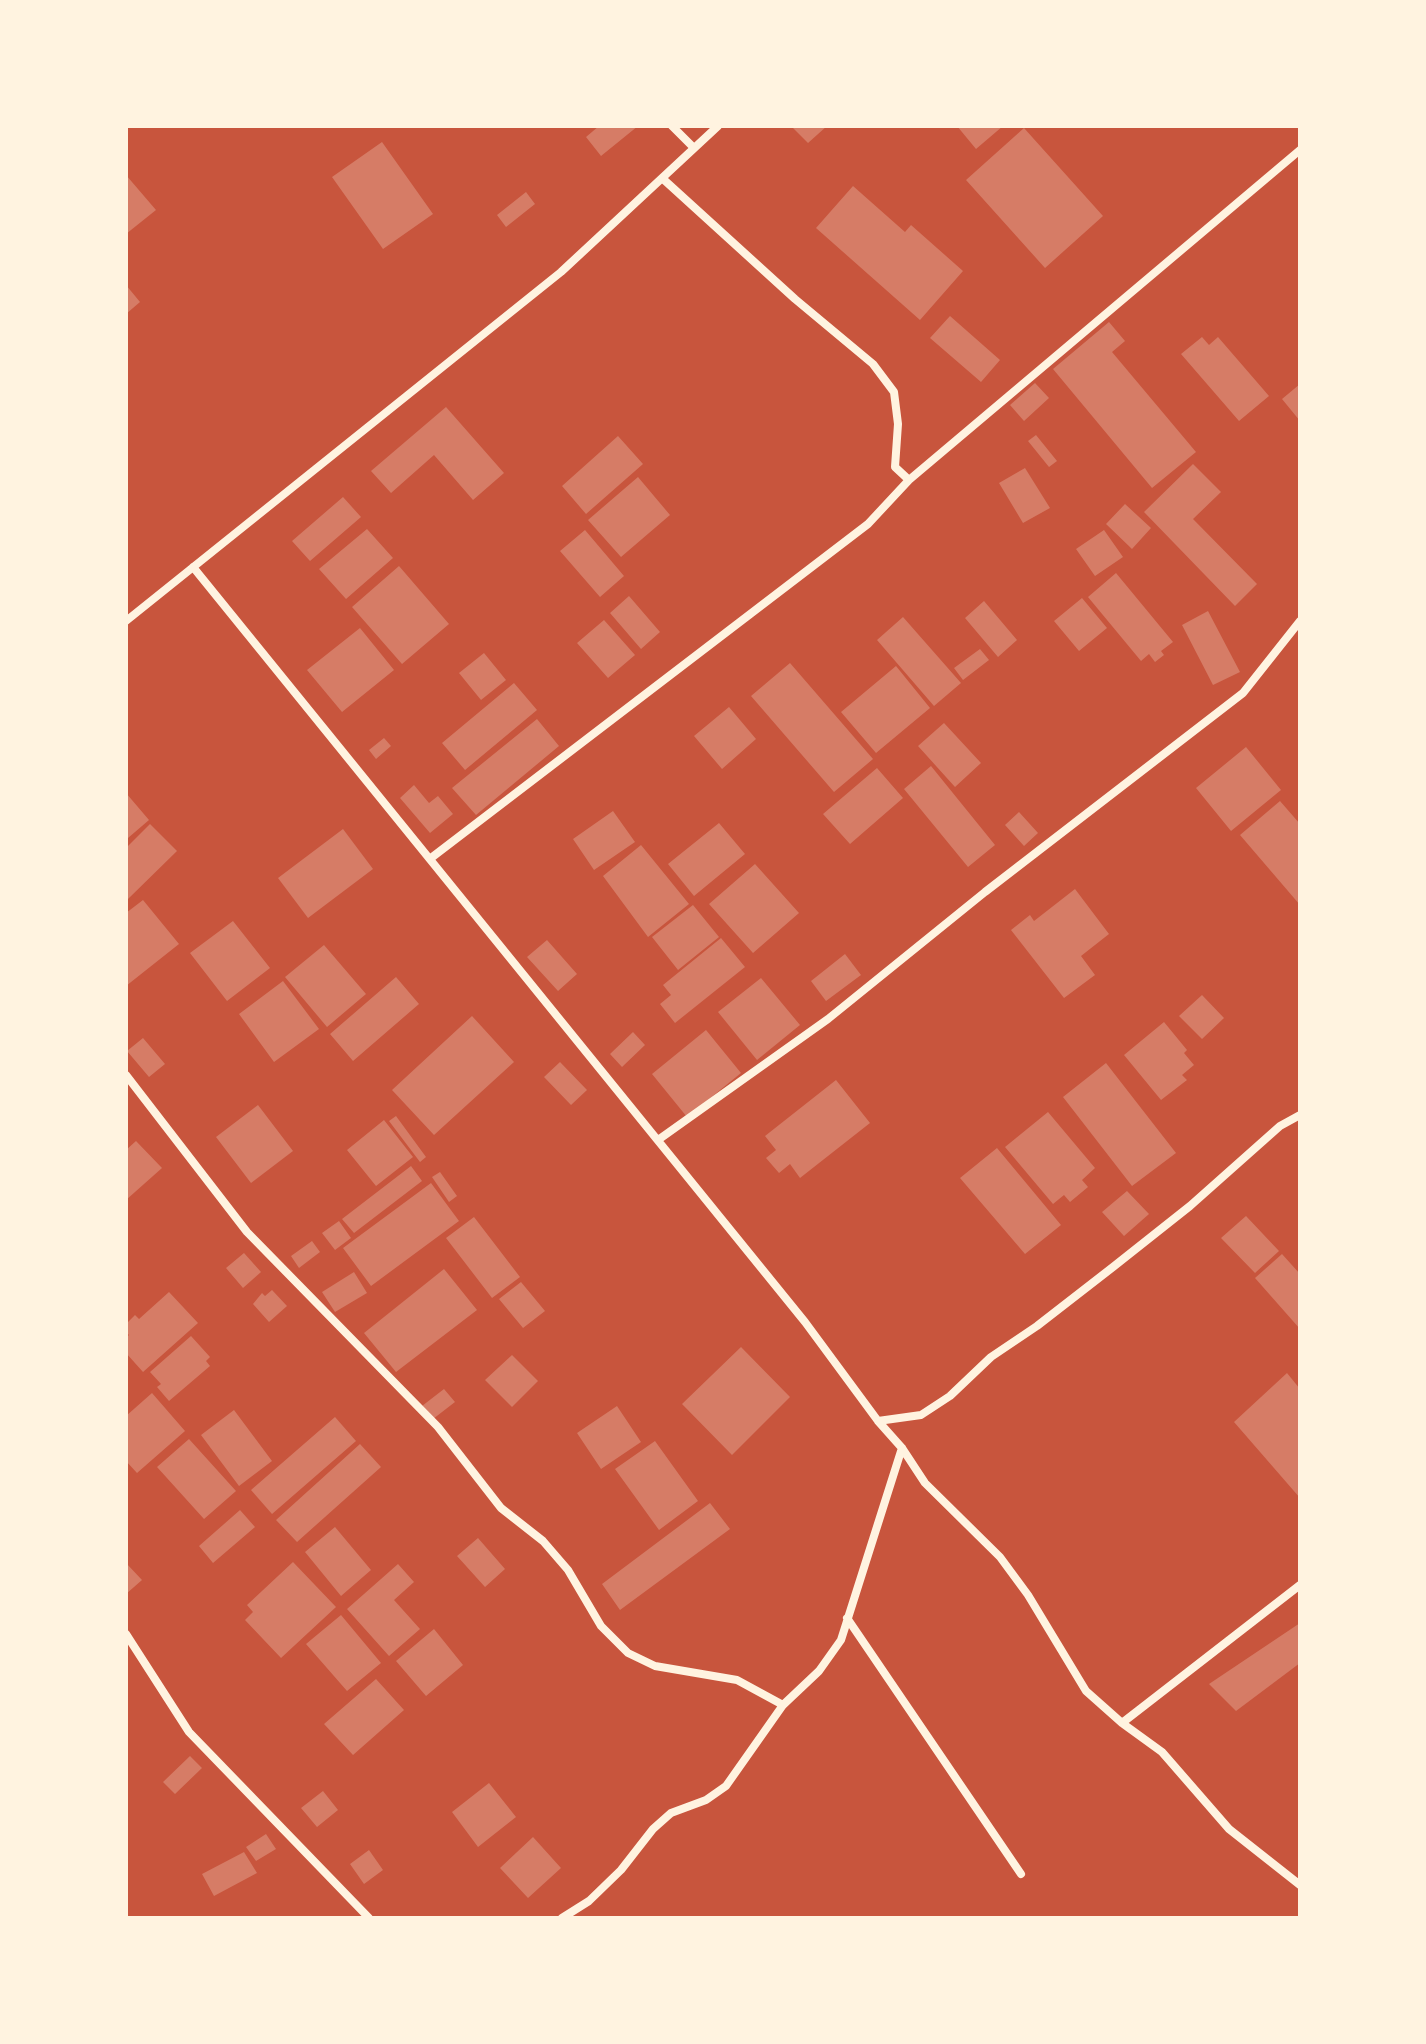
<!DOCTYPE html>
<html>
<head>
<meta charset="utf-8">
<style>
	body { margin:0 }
	#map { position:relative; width:1426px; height:2044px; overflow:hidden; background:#c8553d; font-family:"Exo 2",sans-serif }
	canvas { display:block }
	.frame { position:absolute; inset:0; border:128px solid #fff3e0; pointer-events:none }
</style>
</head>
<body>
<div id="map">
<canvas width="1426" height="2044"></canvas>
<div class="frame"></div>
</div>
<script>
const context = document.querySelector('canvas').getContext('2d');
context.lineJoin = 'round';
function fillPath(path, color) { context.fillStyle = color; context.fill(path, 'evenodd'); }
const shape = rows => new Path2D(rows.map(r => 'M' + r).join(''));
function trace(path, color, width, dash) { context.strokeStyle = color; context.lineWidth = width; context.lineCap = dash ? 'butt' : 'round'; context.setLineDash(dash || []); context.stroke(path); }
const building = shape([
	[599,126,638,126,601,156,586,137],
	[791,126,827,126,808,143],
	[957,126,1003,126,976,149],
	[1024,128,1103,216,1045,268,966,180],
	[382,142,433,214,383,249,332,177],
	[126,175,156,210,126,234],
	[853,186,905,232,911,225,963,271,920,320,816,228],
	[526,192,535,204,506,227,497,215],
	[126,285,140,302,126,314],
	[950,316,1000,360,981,382,930,338],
	[1109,322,1125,341,1112,352,1196,452,1152,488,1053,369],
	[1202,337,1209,345,1218,337,1269,396,1239,421,1181,354],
	[1035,383,1049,398,1024,421,1010,405],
	[1300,384,1300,421,1282,399],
	[446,407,504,473,473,500,434,455,391,493,371,471],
	[1036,435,1057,461,1049,467,1028,441],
	[618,436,643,464,586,514,562,486],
	[1193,464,1221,492,1193,519,1257,584,1235,606,1144,512],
	[1025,468,1050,508,1023,523,999,483],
	[638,477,670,515,621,557,588,520],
	[343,497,361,517,310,561,292,541],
	[1125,504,1151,528,1132,549,1106,524],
	[367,529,393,558,346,599,319,569],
	[585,530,624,576,600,597,560,551],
	[1104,530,1123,557,1095,576,1076,549],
	[399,566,449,624,402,664,352,607],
	[1116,573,1173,642,1161,651,1164,655,1155,662,1149,654,1141,661,1088,597],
	[629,596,660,632,641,649,610,613],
	[1082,598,1107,628,1079,651,1054,621],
	[984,601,1017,640,998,657,965,618],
	[1208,611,1240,672,1213,685,1182,625],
	[903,617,961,683,934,706,877,640],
	[604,620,635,655,608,678,577,643],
	[360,628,394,670,342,712,307,670],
	[980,649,989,660,963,680,954,668],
	[484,653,506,680,481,700,459,673],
	[790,663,873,759,834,792,751,696],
	[896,666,930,708,876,753,841,712],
	[514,683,537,710,465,770,442,743],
	[729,707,756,739,722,769,694,736],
	[537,719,559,746,476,815,452,788],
	[944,723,981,763,955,787,918,746],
	[384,738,391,746,376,759,369,750],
	[1246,747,1281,790,1231,831,1196,788],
	[931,766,995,845,968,867,904,789],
	[877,768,903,798,850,844,823,814],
	[414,785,429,803,438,796,453,814,430,833,400,798],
	[126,793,149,820,128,838,126,835],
	[1280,801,1300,824,1300,905,1240,835],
	[613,811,635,842,594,870,573,839],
	[1019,812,1038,833,1024,846,1005,825],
	[719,823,745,854,694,896,668,864],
	[150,824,177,851,128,899,126,897,126,848],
	[343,829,373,869,308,918,278,878],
	[641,845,689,904,648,937,603,876],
	[755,864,799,913,753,953,709,904],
	[1075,889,1109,934,1081,956,1095,975,1064,998,1011,930,1030,915,1034,921],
	[143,900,179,944,126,986,126,913],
	[693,905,719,937,678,970,652,937],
	[233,921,270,968,227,1001,190,953],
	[721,938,745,967,675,1023,660,1004,671,995,663,985],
	[547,940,577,974,558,991,527,957],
	[324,945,366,994,327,1027,285,977],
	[845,954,861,975,826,1001,811,981],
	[396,977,419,1004,353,1061,330,1034],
	[761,978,800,1025,757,1060,718,1012],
	[283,981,319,1029,274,1062,239,1014],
	[1202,995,1224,1018,1202,1039,1179,1016],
	[472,1016,514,1062,434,1135,392,1090],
	[1164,1022,1187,1050,1184,1053,1194,1065,1182,1075,1187,1080,1161,1100,1124,1055],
	[706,1030,741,1073,687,1117,652,1074],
	[633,1032,645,1045,622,1067,610,1054],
	[143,1038,165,1064,149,1077,127,1051],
	[560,1062,587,1090,571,1105,544,1077],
	[1106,1063,1176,1153,1132,1186,1063,1097],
	[836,1080,870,1123,800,1178,790,1164,779,1173,766,1158,776,1150,765,1136],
	[258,1105,293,1151,251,1183,216,1137],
	[1048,1112,1095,1168,1082,1180,1088,1187,1070,1202,1064,1195,1053,1204,1005,1147],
	[396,1116,426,1157,420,1162,389,1121],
	[384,1120,413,1157,376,1186,347,1150],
	[136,1141,162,1168,126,1200,126,1150],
	[997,1148,1061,1225,1025,1254,960,1178],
	[411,1166,422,1181,354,1233,342,1219],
	[440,1172,457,1196,449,1202,432,1177],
	[431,1183,459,1221,371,1286,343,1248],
	[1127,1191,1149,1214,1124,1236,1102,1212],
	[1246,1216,1279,1251,1255,1273,1221,1238],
	[474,1217,520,1277,492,1298,446,1238],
	[339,1221,351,1238,335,1250,322,1233],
	[312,1241,320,1252,299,1268,291,1256],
	[244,1253,261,1272,243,1288,226,1268],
	[1282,1254,1300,1274,1300,1329,1255,1278],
	[444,1269,477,1310,396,1372,364,1333],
	[354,1272,367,1293,335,1312,322,1292],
	[521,1282,545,1311,523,1328,499,1299],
	[272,1290,287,1306,269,1322,253,1304,262,1293,265,1296],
	[169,1292,198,1323,143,1372,126,1353,126,1338,129,1335,126,1332,126,1324,135,1315,139,1319],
	[191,1336,210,1357,206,1361,210,1366,169,1401,157,1387,161,1384,150,1372],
	[741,1347,790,1397,732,1455,682,1404],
	[512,1355,538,1381,512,1407,485,1380],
	[1287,1373,1300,1389,1300,1498,1234,1422],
	[444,1389,455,1402,433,1419,422,1406],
	[152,1393,185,1431,137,1473,126,1461,126,1416],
	[617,1406,641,1442,601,1469,577,1433],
	[234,1410,272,1461,239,1486,201,1435],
	[335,1417,356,1441,272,1514,251,1490],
	[189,1439,236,1491,204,1519,157,1467],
	[655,1441,698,1501,659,1530,615,1469],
	[360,1444,381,1467,297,1542,276,1520],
	[710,1503,730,1529,620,1610,602,1584],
	[240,1510,255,1527,213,1563,199,1546],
	[335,1527,371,1570,341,1596,305,1552],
	[478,1538,505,1569,485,1587,457,1556],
	[293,1562,336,1607,281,1658,245,1620,253,1612,247,1605],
	[126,1563,142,1580,126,1594],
	[398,1564,414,1582,394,1600,420,1629,389,1656,347,1609],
	[341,1615,381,1663,347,1691,306,1644],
	[1300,1623,1300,1663,1236,1711,1209,1684],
	[434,1629,463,1665,426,1696,396,1661],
	[376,1679,404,1710,353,1755,324,1724],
	[190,1756,202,1768,175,1794,163,1782],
	[489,1783,516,1817,478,1847,452,1812],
	[323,1791,338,1810,317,1827,301,1808],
	[266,1834,276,1849,256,1861,246,1847],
	[533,1837,561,1868,528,1898,500,1868],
	[369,1850,383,1870,364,1884,350,1864],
	[244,1852,257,1873,214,1896,202,1874]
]);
const minor = shape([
	[672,126,694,148],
	[662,178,795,299,873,364,894,392,898,424,895,467,909,480],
	[193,567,805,1322,878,1421,902,1448,925,1483,1000,1557,1028,1595,1086,1691,1122,1723,1162,1752,1229,1829,1300,1885],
	[126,621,561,272,718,126],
	[431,858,868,524,909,480,1300,150],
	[126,1075,247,1232,438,1427,501,1508,543,1541,568,1570,601,1626,628,1653,655,1666,737,1680,783,1705],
	[658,1140,828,1019,985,892,1243,693,1300,621],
	[878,1421,921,1415,950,1396,991,1357,1037,1326,1113,1267,1190,1206,1280,1126,1300,1115],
	[847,1618,1021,1874],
	[126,1634,189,1732,369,1918],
	[1122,1723,1300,1585],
	[562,1918,589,1901,621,1870,653,1829,671,1813,706,1800,726,1786,783,1705,819,1671,841,1640,902,1448]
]);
fillPath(building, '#d67c66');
trace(minor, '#fff3e0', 8);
</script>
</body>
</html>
